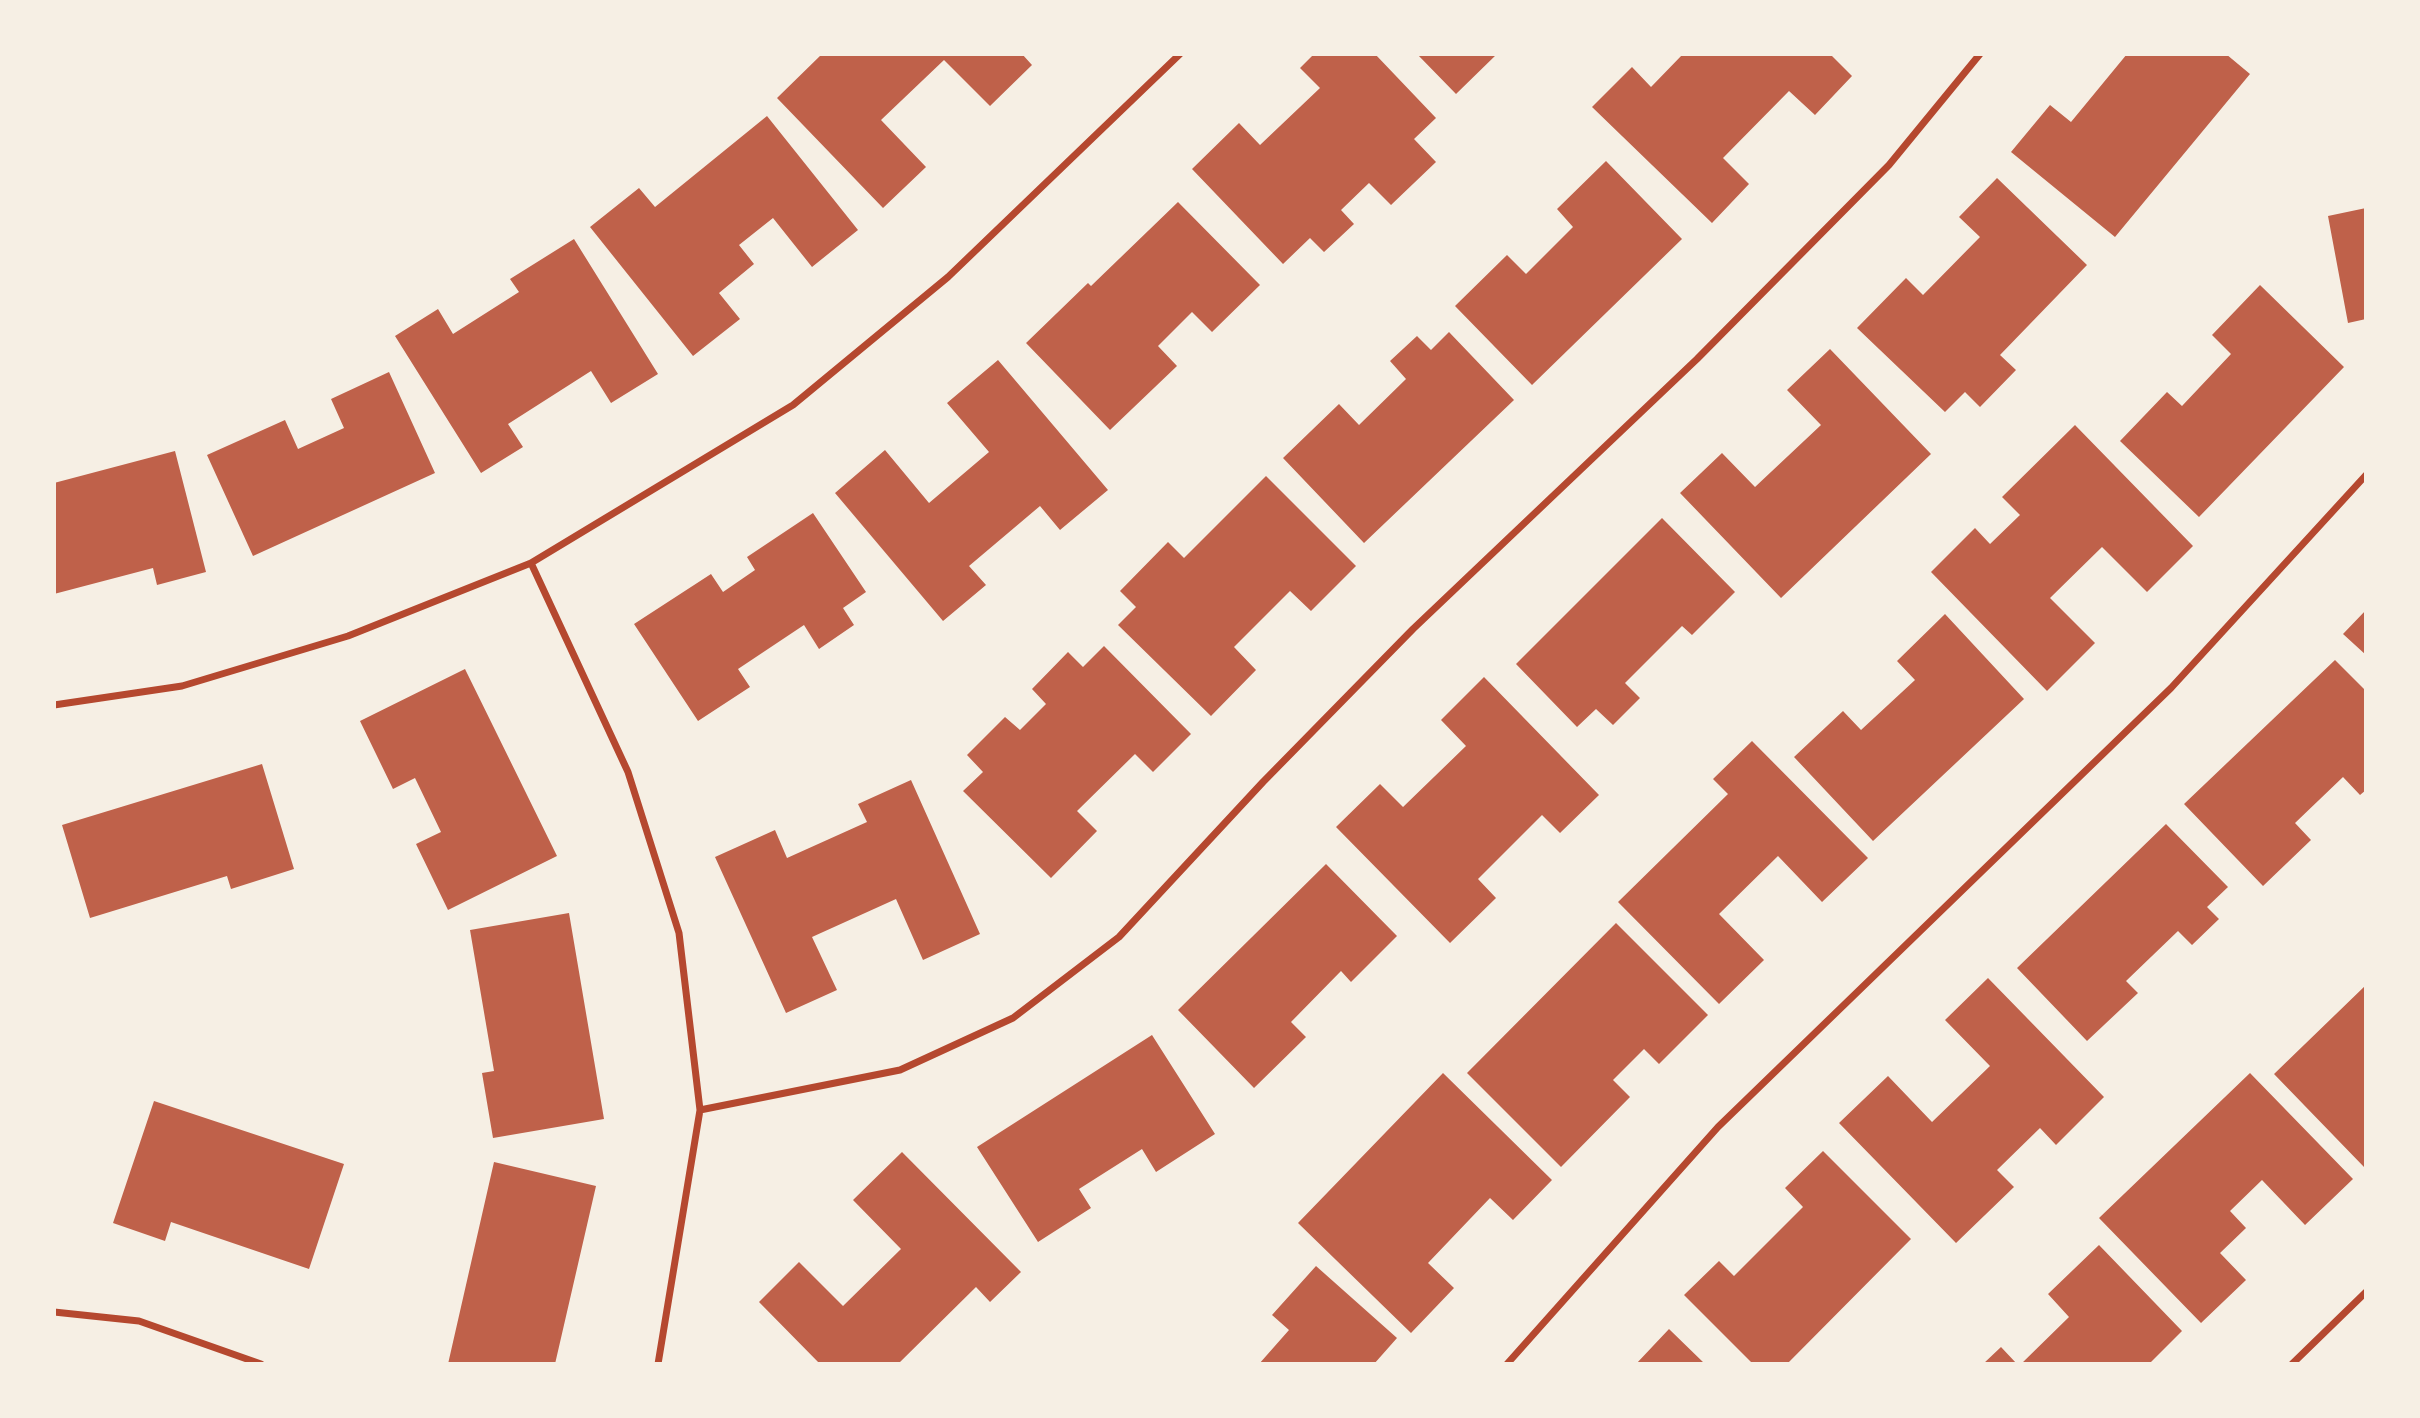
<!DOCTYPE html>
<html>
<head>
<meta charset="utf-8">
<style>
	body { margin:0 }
	#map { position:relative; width:2420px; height:1418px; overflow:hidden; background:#f6efe4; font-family:"Roboto Condensed",sans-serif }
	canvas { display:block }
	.frame { position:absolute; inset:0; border:56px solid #f6efe4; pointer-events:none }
</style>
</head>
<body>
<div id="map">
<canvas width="2420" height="1418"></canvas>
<div class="frame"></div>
</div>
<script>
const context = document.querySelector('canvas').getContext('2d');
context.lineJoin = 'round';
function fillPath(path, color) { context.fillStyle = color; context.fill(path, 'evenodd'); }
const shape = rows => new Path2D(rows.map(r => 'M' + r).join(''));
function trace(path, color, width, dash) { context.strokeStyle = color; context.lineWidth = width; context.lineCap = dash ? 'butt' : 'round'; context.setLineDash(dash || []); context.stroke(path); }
const building = shape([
	[822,54,1022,54,1032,65,990,106,944,60,881,120,926,167,883,208,777,98],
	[1314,54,1375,54,1436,118,1414,139,1436,162,1391,205,1369,183,1341,210,1354,224,1324,252,1310,238,1283,264,1192,169,1239,123,1260,145,1320,88,1300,68],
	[1417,54,1497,54,1456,94],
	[1683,54,1830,54,1852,76,1815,115,1789,91,1723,158,1749,184,1712,223,1592,107,1632,67,1651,87],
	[2127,54,2226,54,2250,74,2115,237,2011,152,2050,105,2071,122],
	[767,116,858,230,812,267,773,218,739,245,754,264,719,293,740,319,693,356,590,227,639,188,655,207],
	[1606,161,1682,239,1532,385,1455,306,1507,255,1526,274,1573,227,1557,209],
	[1997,178,2087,265,2000,355,2016,370,1980,407,1965,392,1945,412,1857,328,1906,278,1923,295,1980,237,1959,217],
	[1178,202,1260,285,1212,332,1192,312,1158,346,1177,366,1110,430,1026,343,1088,283,1091,286],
	[2366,208,2366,319,2348,323,2328,216],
	[574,239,658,374,611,403,591,371,508,424,523,447,481,473,395,336,438,309,453,334,519,292,510,279],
	[2260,285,2344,367,2199,517,2120,441,2167,392,2182,406,2231,354,2212,335],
	[1449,332,1514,400,1364,543,1283,458,1339,404,1359,425,1406,379,1390,361,1417,336,1431,350],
	[1830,349,1931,454,1781,598,1680,493,1722,453,1755,487,1821,425,1787,390],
	[998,360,1108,490,1060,530,1040,506,969,566,986,585,943,621,835,493,885,450,929,503,989,452,947,403],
	[389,372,435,473,253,556,207,455,285,420,298,449,344,428,331,399],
	[2075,425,2193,546,2147,592,2102,547,2050,598,2095,643,2047,691,1931,572,1975,528,1990,544,2020,515,2002,497],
	[175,451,206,572,157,585,153,568,54,594,54,483],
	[1266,476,1356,566,1311,611,1290,591,1234,647,1256,670,1211,716,1118,625,1136,607,1120,591,1168,542,1184,558],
	[813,513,866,592,843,608,854,625,819,649,804,625,738,669,750,687,698,721,634,624,711,574,723,592,755,570,747,557],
	[1662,518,1735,592,1692,635,1682,626,1625,683,1640,698,1613,725,1596,709,1577,727,1516,664],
	[2366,610,2366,655,2343,634],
	[1945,614,2024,699,1873,841,1794,757,1843,711,1861,730,1915,680,1897,661],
	[1104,646,1191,734,1153,772,1135,754,1077,811,1097,831,1051,878,963,791,983,772,967,755,1005,717,1020,730,1046,704,1032,689,1068,652,1083,667],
	[2335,660,2366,691,2366,790,2360,795,2343,777,2295,823,2311,840,2263,886,2184,804],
	[465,669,557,856,448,910,416,844,441,832,415,778,393,789,360,721],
	[1484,677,1599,795,1560,833,1542,815,1478,879,1496,898,1450,943,1336,827,1380,784,1403,807,1466,746,1441,720],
	[1752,741,1868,858,1822,902,1778,856,1719,914,1764,960,1719,1004,1618,902,1728,794,1713,779],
	[262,764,294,869,231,889,227,876,90,918,62,825],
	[911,780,980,934,923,960,896,899,812,937,837,990,786,1013,715,857,775,830,787,858,867,822,858,804],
	[2166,824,2228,887,2207,907,2219,919,2192,945,2178,931,2126,981,2138,993,2087,1041,2017,968],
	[1326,864,1397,936,1351,982,1341,971,1291,1022,1306,1037,1254,1088,1178,1010],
	[569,913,604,1119,493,1138,482,1073,494,1071,470,930],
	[1616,923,1708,1015,1659,1064,1644,1049,1613,1080,1630,1097,1561,1167,1467,1073],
	[1988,978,2104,1097,2056,1145,2040,1128,1997,1170,2014,1187,1956,1243,1839,1123,1888,1076,1932,1122,1990,1066,1945,1020],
	[2366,985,2366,1166,2364,1167,2274,1074],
	[1152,1035,1215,1134,1156,1172,1142,1149,1079,1189,1091,1208,1038,1242,977,1147],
	[1443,1073,1552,1180,1513,1220,1490,1198,1428,1263,1454,1288,1411,1333,1298,1223],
	[2250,1073,2353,1179,2305,1225,2262,1180,2230,1211,2246,1228,2220,1253,2246,1280,2201,1323,2099,1218],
	[154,1101,344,1164,309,1269,171,1222,165,1241,113,1223],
	[1823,1151,1911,1239,1787,1364,1753,1364,1684,1295,1719,1261,1734,1276,1803,1207,1785,1188],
	[902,1152,1021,1272,990,1302,976,1287,898,1364,820,1364,759,1302,799,1262,843,1306,901,1249,853,1200],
	[494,1162,596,1186,555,1364,448,1364],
	[2099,1245,2182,1331,2149,1364,2021,1364,2069,1317,2048,1294],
	[1316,1266,1397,1338,1374,1364,1259,1364,1289,1330,1272,1315],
	[1669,1329,1705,1364,1636,1364],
	[2001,1347,2017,1364,1983,1364]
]);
const minor = shape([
	[531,563,628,772,679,933,700,1110,658,1364],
	[54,705,182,686,348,636,531,563,793,405,948,277,1180,54],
	[700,1110,900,1070,1013,1018,1119,937,1263,782,1413,629,1697,359,1889,165,1980,54],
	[54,1312,139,1321,261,1364],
	[1507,1364,1718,1127,2171,688,2366,475],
	[2292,1364,2366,1292]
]);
fillPath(building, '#bf614a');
trace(minor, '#b5482f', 7);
</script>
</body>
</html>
